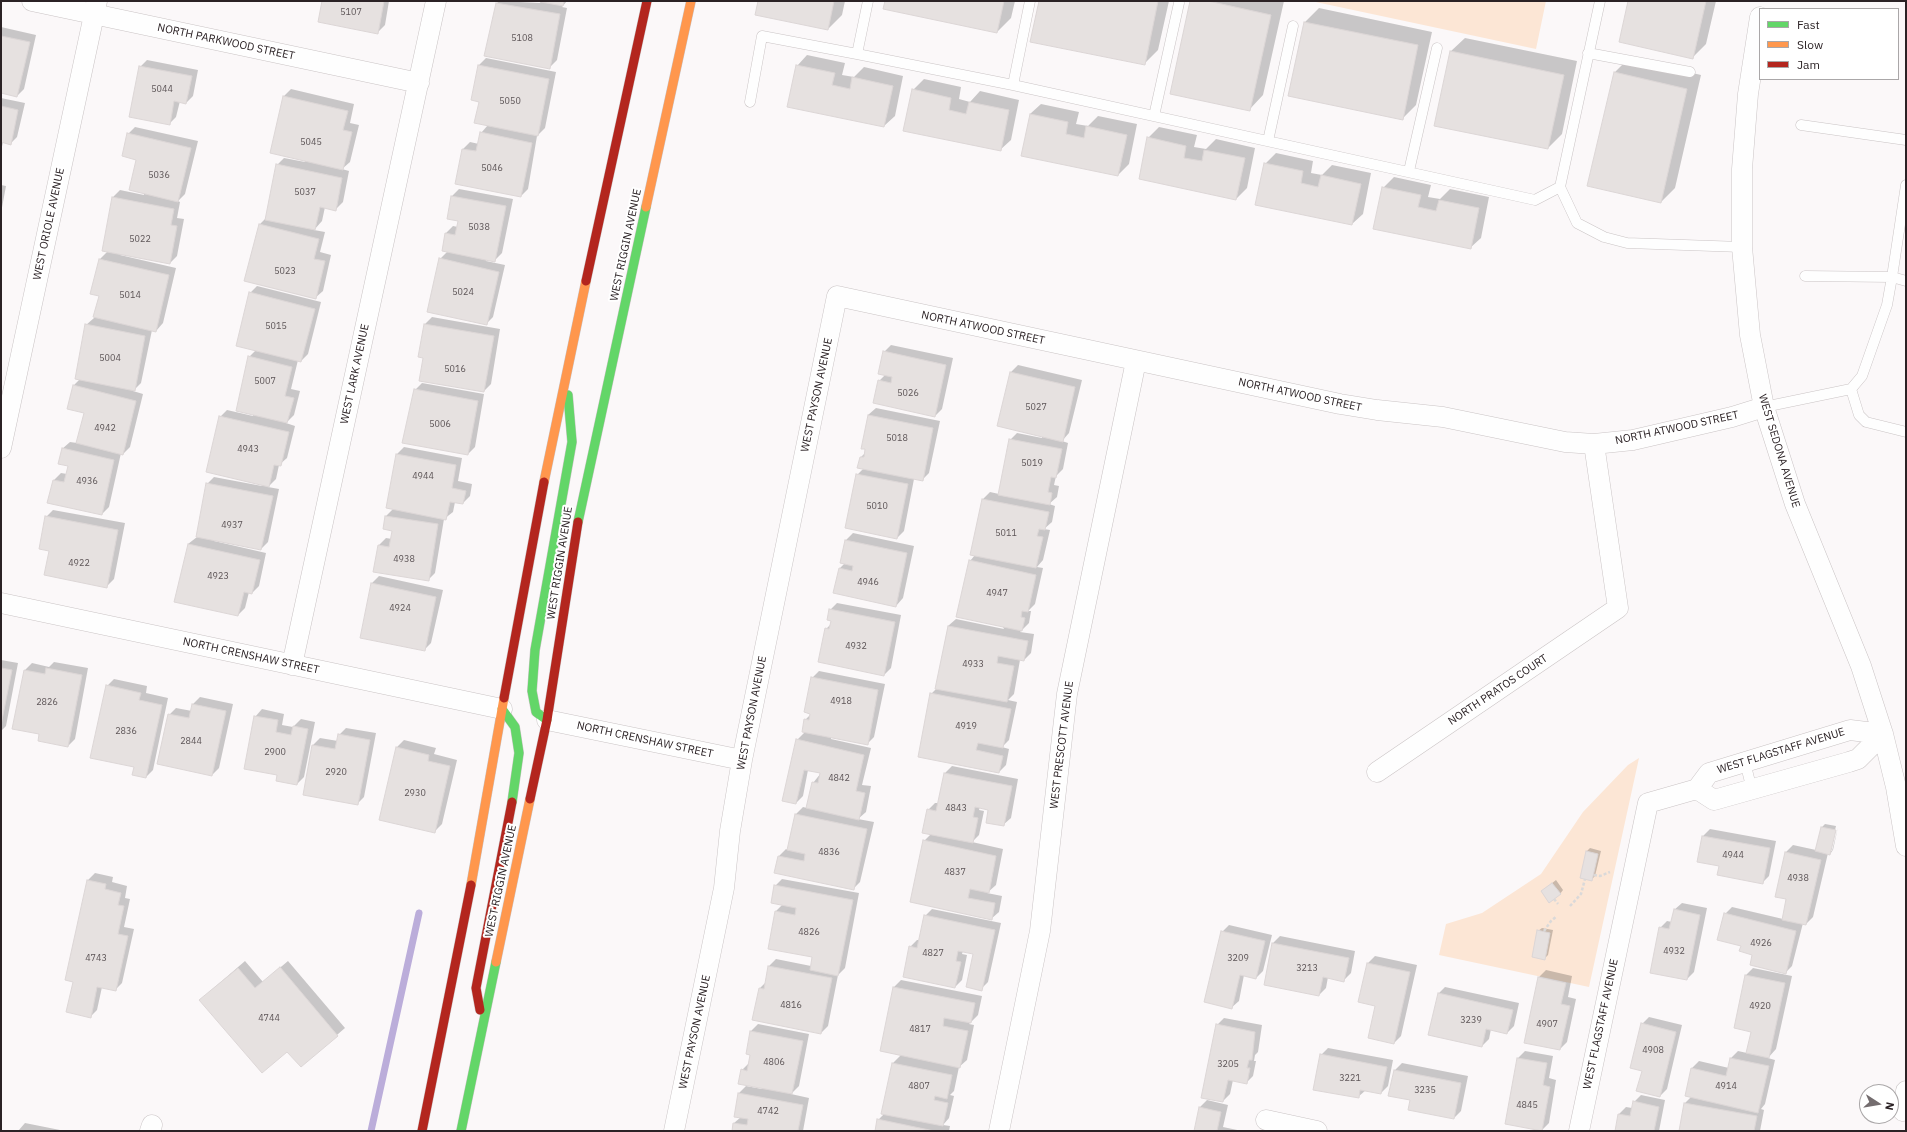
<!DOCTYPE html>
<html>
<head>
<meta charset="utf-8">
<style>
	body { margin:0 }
	#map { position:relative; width:1907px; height:1132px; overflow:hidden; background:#fbf8f9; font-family:"IBM Plex Sans",sans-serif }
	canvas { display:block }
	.frame { position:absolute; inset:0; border:2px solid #2b2225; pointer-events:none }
	.legend { position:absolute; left:1759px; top:8px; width:140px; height:72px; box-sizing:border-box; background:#fff; border:1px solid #aaa7a8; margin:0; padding:5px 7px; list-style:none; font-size:12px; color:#2b2225 }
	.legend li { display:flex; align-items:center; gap:8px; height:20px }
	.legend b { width:20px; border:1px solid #aaa7a8 }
	.north { position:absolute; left:1859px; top:1084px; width:40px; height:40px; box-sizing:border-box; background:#fff; border:1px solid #aaa7a8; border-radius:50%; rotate:102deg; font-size:11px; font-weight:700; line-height:16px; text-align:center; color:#2b2225 }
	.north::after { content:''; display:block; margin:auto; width:14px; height:18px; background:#746d6f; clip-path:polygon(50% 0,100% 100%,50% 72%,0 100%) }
</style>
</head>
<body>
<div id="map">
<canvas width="1907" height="1132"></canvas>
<div class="frame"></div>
<ul class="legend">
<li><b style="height:5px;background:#63d668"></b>Fast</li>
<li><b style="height:5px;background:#ff974d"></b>Slow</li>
<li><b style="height:5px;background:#b3261e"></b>Jam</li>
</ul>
<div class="north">N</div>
</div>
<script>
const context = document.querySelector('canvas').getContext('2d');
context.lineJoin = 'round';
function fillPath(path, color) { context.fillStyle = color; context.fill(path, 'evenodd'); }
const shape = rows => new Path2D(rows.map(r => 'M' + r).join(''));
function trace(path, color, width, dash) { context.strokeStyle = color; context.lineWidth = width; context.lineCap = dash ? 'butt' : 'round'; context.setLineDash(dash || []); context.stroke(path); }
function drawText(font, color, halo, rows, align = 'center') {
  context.font = font + ' "IBM Plex Sans",sans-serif'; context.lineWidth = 4; context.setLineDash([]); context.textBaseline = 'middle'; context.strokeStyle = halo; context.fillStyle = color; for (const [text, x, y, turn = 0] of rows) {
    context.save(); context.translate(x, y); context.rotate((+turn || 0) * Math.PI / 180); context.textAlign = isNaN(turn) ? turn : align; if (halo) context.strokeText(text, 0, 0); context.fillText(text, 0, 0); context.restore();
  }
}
const green = shape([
	[1311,1,1546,1,1536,49],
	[1639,758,1589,987,1439,955,1446,924,1482,913,1541,874,1583,812,1628,765]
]);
const shadow = shape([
	[323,1,389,1,385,25,378,32],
	[499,1,540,3,541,1,567,1,562,7,567,8,557,60,550,67,497,3],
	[759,1,845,1,842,15,828,29],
	[886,1,1015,1,1011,18,997,32],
	[1040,1,1169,1,1158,50,1144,64],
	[1191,1,1284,1,1263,95,1249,110],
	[1629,1,1716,1,1706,44,1692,58],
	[1319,8,1432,32,1416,105,1402,119,1305,22],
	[1,27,36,35,24,89,17,96,1,92],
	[1465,38,1577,61,1562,134,1548,148,1450,52],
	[807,55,845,63,842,75,854,77,864,67,903,76,895,116,884,126,797,66],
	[486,58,556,72,545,128,537,136,528,189,521,196,456,183,463,149,470,142,479,144,481,133,488,125,479,65],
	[1629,58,1701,75,1675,188,1661,202,1615,72],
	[147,60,198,70,193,96,186,103,180,101,176,117,169,124,140,67],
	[924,79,961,87,959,99,970,102,980,91,1019,100,1011,140,1000,150,913,90],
	[291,89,354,104,350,123,359,125,350,162,342,169,349,171,343,202,335,210,325,207,322,221,314,230,325,232,320,252,331,255,323,291,315,298,259,225,266,218,277,165,284,158,305,162,284,96],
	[1,98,25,103,17,137,10,144,3,142,1,151],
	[1041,104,1079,112,1076,124,1088,126,1098,116,1137,124,1129,164,1118,175,1030,114],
	[135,127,198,141,185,194,178,201,180,202,177,218,184,219,177,256,170,263,120,254,120,255,176,268,163,323,156,331,152,330,141,383,133,391,143,394,130,447,123,454,121,453,109,507,102,514,49,503,54,480,61,473,67,474,69,466,62,449,70,442,77,443,85,412,68,408,74,385,80,379,86,325,94,318,100,295,100,259,108,251,103,250,113,197,120,190,144,195,137,160,128,134],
	[1159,127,1197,135,1194,147,1206,149,1216,139,1255,148,1247,188,1236,199,1148,138],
	[1276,153,1313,161,1311,173,1322,175,1332,165,1371,173,1363,214,1352,224,1265,164],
	[1394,177,1431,185,1428,197,1440,199,1450,189,1489,197,1481,238,1470,248,1383,188],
	[1,185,6,186,1,213],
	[459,189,513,199,502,253,495,260,487,259,486,261,505,265,493,317,486,324,440,259,448,251,446,233,453,226,458,227,459,220,448,218,452,196],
	[257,286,321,302,308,354,301,361,298,360,291,389,300,391,294,415,286,423,295,426,287,458,279,465,276,479,268,487,279,489,268,542,261,549,214,539,214,541,266,553,259,586,252,593,249,592,245,608,238,615,188,544,197,537,207,484,214,477,262,486,220,417,227,410,253,416,249,357,256,350,250,293],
	[432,317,500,329,491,384,484,391,425,324],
	[891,345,953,358,942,409,935,416,879,381,885,375,884,352],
	[1018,365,1082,380,1069,433,1062,441,1068,443,1063,469,1056,476,1054,485,1059,486,1057,497,1049,504,1055,506,1052,522,1044,529,1050,530,1043,560,1037,567,1043,568,1035,604,1028,611,1031,611,1029,623,1020,632,1034,634,1031,653,1024,660,1020,660,1014,694,1008,700,1017,702,1009,740,1002,747,1009,749,1006,765,999,772,919,756,931,694,936,689,948,626,956,619,1004,629,970,561,975,555,983,499,990,492,999,494,1010,440,1017,433,1042,438,1042,436,999,426,1011,372],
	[422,383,484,394,475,447,468,454,403,442,415,390],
	[876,408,940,421,929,473,922,480,914,479,904,531,897,538,857,475,864,468,861,457,866,452,868,415],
	[404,447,462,458,458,481,472,484,470,496,463,503,455,502,453,512,444,519,435,573,428,580,379,545,386,538,392,539,393,530,384,529,386,516,393,509,387,508,397,454],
	[53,510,125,523,114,579,107,586,50,550,46,517],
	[853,533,914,546,903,598,896,606,834,592,840,568,845,563,842,562,846,540],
	[379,576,443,590,431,643,424,650,362,637,372,583],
	[837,603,901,615,891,668,884,675,826,629,832,623,830,610],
	[1,660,18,663,6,726,1,731],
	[54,662,88,668,75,739,68,746,41,734,25,670,32,663,49,667],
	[819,671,885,684,874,737,867,744,831,737,831,739,871,748,862,785,871,786,866,812,858,819,874,822,860,882,853,889,775,872,779,856,786,849,788,850,796,814,803,807,807,808,813,783,821,773,808,770,803,796,796,803,797,740,805,732,805,720,812,713,812,678],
	[114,679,147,686,146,693,168,698,153,770,146,777,135,767,107,686],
	[200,697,233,704,219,768,212,775,169,715,176,708,192,711,193,704],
	[262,709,284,714,282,725,293,727,301,719,315,722,304,777,297,784,278,774,255,717],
	[346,728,376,733,364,797,357,804,304,794,313,745,320,738,338,741,339,735],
	[404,740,436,748,434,754,457,760,442,824,435,831,397,747],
	[952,766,1018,779,1011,818,1003,825,989,809,980,807,979,810,984,811,979,835,972,842,1003,849,996,885,987,893,1002,896,999,912,991,919,911,902,924,841,931,834,928,810,935,803,939,803,945,773],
	[1825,824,1836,826,1830,851,1832,851,1838,827,1833,850,1830,854,1828,853,1813,917,1806,924,1803,923,1792,966,1785,973,1742,946,1725,914,1732,907,1783,919,1788,899,1776,896,1786,852,1793,845,1816,850,1822,827],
	[1710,829,1776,841,1769,876,1762,883,1720,865,1703,836],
	[1590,848,1601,851,1595,876,1592,879,1586,852],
	[95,873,113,877,112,882,127,886,125,898,130,899,124,927,134,929,122,983,115,990,102,987,97,1010,90,1017,74,981,88,880],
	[782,879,859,893,845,968,838,975,828,1026,821,1033,760,988,766,982,769,966,776,959,811,966,813,957,776,911,783,904,775,886],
	[1556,880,1563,890,1560,894,1546,888],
	[1682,903,1707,908,1694,972,1687,979,1660,928,1667,921,1672,922,1674,910],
	[932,909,1001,923,988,982,981,989,974,953,963,951,962,954,967,955,962,980,955,987,910,947,917,940,920,940,925,916],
	[1229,925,1272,935,1263,971,1256,978,1244,975,1239,1001,1231,1008,1222,932],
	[1542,928,1553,930,1548,955,1544,959,1538,931],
	[1280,936,1355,951,1351,973,1344,980,1328,977,1326,988,1319,995,1265,984,1273,943],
	[1375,956,1417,965,1401,1036,1394,1043,1368,963],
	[245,961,263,982,288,961,345,1028,301,1066,288,1050,208,993],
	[1753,968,1792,976,1776,1049,1768,1058,1775,1060,1765,1104,1761,1109,1764,1110,1760,1131,1680,1130,1685,1103,1692,1096,1686,1095,1692,1068,1699,1061,1729,1068,1731,1058,1738,1051,1747,1053,1752,1031,1735,1027,1746,975],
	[1546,970,1572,976,1568,997,1576,999,1567,1042,1560,1049,1539,977],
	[901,980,982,996,978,1015,969,1024,974,1025,967,1060,959,1067,954,1091,950,1095,954,1096,949,1118,943,1125,950,1126,949,1131,876,1131,878,1120,884,1114,893,1063,901,1055,881,1051,894,987],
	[1445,987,1519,1003,1514,1026,1507,1033,1491,1029,1489,1039,1482,1046,1438,994],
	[1649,1017,1682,1025,1667,1089,1660,1096,1643,1070,1642,1024],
	[1224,1018,1262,1025,1258,1052,1255,1055,1254,1061,1256,1061,1253,1076,1246,1083,1233,1080,1230,1094,1223,1101,1217,1025],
	[758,1024,809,1034,799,1086,791,1094,809,1098,803,1131,733,1131,734,1123,741,1117,739,1093,746,1086,762,1089,763,1087,742,1070,749,1063,751,1054,747,1053,751,1031],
	[1328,1048,1393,1060,1388,1086,1381,1093,1366,1090,1358,1097,1321,1055],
	[1525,1051,1553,1056,1549,1078,1556,1080,1549,1123,1542,1130,1506,1123,1518,1058],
	[1402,1063,1468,1076,1461,1111,1454,1118,1411,1099,1389,1095,1395,1070],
	[1641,1095,1665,1100,1659,1131,1616,1131,1619,1114,1626,1107,1632,1108,1634,1102],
	[1207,1100,1228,1105,1223,1127,1242,1131,1195,1131,1200,1107],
	[25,1123,65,1131,18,1131]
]);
const stream = shape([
	[371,1131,419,913]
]);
const building = shape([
	[322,1,384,1,378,34,318,22,322,1],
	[536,1,564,1,563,6,536,1],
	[758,1,834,1,828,30,755,15,758,1],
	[885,1,1004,1,997,33,883,9,885,1],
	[1039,1,1158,1,1145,65,1030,42,1039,1],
	[1190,1,1208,1,1271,15,1250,111,1170,94,1190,1],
	[1628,1,1706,1,1693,59,1619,42,1628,1],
	[496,3,560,14,550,69,484,56,496,3],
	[1304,22,1418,45,1403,120,1288,96,1304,22],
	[1,36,30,42,17,97,1,93,1,36],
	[1450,51,1564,75,1548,149,1434,126,1450,51],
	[478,65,549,79,538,136,474,123,479,102,471,100,478,65],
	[796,65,835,73,832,85,850,89,852,77,893,86,884,127,787,107,796,65],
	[139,66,192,76,186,104,174,101,170,125,129,117,139,66],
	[1614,72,1687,89,1661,203,1587,186,1614,72],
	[912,89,951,98,949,110,966,114,969,102,1009,110,1001,151,903,131,912,89],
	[283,96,348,111,343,130,352,132,343,170,270,153,283,96],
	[1,106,18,110,11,145,1,142,1,106],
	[1030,114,1068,122,1066,134,1084,138,1086,126,1127,135,1118,176,1021,156,1030,114],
	[480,132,532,143,521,197,455,184,462,149,476,151,480,132],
	[127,133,191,148,178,202,129,190,136,160,122,156,127,133],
	[1147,137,1186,146,1184,158,1202,161,1204,150,1245,158,1236,200,1139,179,1147,137],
	[1264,163,1303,171,1301,183,1318,187,1321,175,1361,184,1352,225,1255,205,1264,163],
	[276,164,342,178,336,211,320,207,315,230,265,220,276,164],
	[1382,187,1421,195,1418,207,1436,211,1439,200,1479,208,1471,249,1373,229,1382,187],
	[451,196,506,206,495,262,442,251,445,233,455,235,458,221,447,219,451,196],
	[112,197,174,209,171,225,177,226,170,264,102,251,112,197],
	[259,224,319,239,314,259,325,261,316,299,244,281,259,224],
	[439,258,499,272,487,325,427,312,439,258],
	[99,259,169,275,156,332,93,317,99,296,90,294,99,259],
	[249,292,315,309,301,362,236,346,249,292],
	[85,324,145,336,135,391,75,379,85,324],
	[424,324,494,336,484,392,419,381,423,358,418,357,424,324],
	[883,351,946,365,935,417,873,403,878,380,891,383,892,377,878,374,883,351],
	[248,356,292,367,285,396,294,398,287,423,236,411,248,356],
	[1010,372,1075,387,1063,442,997,426,1010,372],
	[73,385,136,401,123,455,76,443,84,413,67,409,73,385],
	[414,389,478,401,468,455,402,443,414,389],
	[868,415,933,428,923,481,857,468,860,457,864,457,865,449,861,449,868,415],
	[219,416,289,432,281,466,274,465,269,487,206,472,219,416],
	[1009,439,1062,449,1056,478,1051,477,1048,492,1052,493,1050,505,998,495,1009,439],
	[62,448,114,460,102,515,47,503,53,480,64,482,68,466,58,464,62,448],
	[396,454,456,465,452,488,466,491,463,504,450,502,446,520,386,508,396,454],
	[856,474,908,484,897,539,845,528,856,474],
	[206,483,273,496,261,550,196,537,206,483],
	[982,499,1049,512,1045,530,1039,529,1037,536,1043,537,1036,568,970,555,982,499],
	[45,516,118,530,107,588,44,575,49,551,39,549,45,516],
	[385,516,438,524,429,581,373,572,378,545,389,547,392,531,383,529,385,516],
	[845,540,907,553,896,607,833,593,839,568,852,571,853,566,840,563,845,540],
	[188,544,260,560,252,594,244,592,238,616,174,602,188,544],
	[969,560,1036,575,1028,612,1022,611,1021,617,1025,618,1022,631,956,617,969,560],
	[371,583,436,597,425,651,360,638,371,583],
	[829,609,895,622,884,676,818,662,825,628,829,629,831,621,827,620,829,609],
	[948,626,1028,641,1024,661,998,656,997,663,1014,666,1007,702,935,689,948,626],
	[1,668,12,670,1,725,1,668],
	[46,668,82,675,68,747,38,741,39,734,12,729,24,670,45,674,46,668],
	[811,677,878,690,868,745,802,732,804,719,809,720,810,714,804,712,811,677],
	[106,685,141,693,139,700,162,705,146,778,132,775,134,767,90,758,106,685],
	[930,693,1011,709,1003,748,978,743,976,750,1003,756,999,773,918,757,930,693],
	[192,704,226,711,212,776,157,764,168,714,189,718,192,704],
	[254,716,278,720,276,732,291,735,293,726,308,729,297,785,276,781,277,775,244,769,254,716],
	[338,734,370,740,358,805,303,795,312,745,335,749,338,734],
	[796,739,864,755,856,791,865,793,859,820,806,808,812,782,818,783,820,773,804,770,796,804,782,801,796,739],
	[396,747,429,755,428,761,450,766,435,833,379,820,396,747],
	[944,773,1012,786,1004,826,986,823,988,810,975,807,973,817,978,818,973,843,922,833,927,809,936,811,944,773],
	[795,814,867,829,854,890,774,873,778,856,804,861,805,854,787,850,795,814],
	[1821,827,1836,830,1830,855,1815,851,1821,827],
	[1702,836,1770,848,1763,884,1717,875,1719,866,1697,862,1702,836],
	[923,840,996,856,989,893,970,889,968,898,995,903,992,920,910,902,923,840],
	[1586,851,1598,854,1592,881,1580,878,1586,851],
	[1785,852,1821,860,1806,925,1782,920,1786,899,1775,897,1785,852],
	[87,880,106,884,105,889,121,893,118,905,124,906,118,934,128,936,116,991,97,987,91,1018,66,1012,73,982,65,980,87,880],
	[1552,883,1561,894,1549,903,1541,891,1552,883],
	[774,885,853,900,838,976,810,970,812,957,768,949,775,911,795,915,796,908,771,903,774,885],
	[1674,909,1700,915,1687,980,1650,973,1659,927,1669,929,1674,909],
	[1724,913,1796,931,1786,974,1750,965,1752,955,1739,951,1741,946,1717,940,1724,913],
	[924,915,995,930,982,991,966,987,973,954,958,951,956,961,961,962,955,988,903,977,909,946,917,948,924,915],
	[1537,930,1550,933,1545,960,1532,957,1537,930],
	[1221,931,1265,941,1256,979,1240,975,1232,1009,1204,1002,1221,931],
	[1272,943,1349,958,1344,982,1323,977,1319,996,1264,985,1272,943],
	[1367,963,1410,972,1394,1044,1368,1038,1375,1006,1358,1002,1367,963],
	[768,966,832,978,821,1034,752,1020,759,988,764,989,768,966],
	[280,967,338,1036,301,1067,287,1052,262,1073,199,1000,238,968,255,988,280,967],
	[1745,975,1785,983,1769,1058,1746,1053,1751,1032,1734,1028,1745,975],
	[1538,977,1566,983,1561,1004,1570,1006,1560,1050,1524,1043,1538,977],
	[893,987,975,1003,971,1023,944,1018,943,1026,968,1031,960,1068,880,1051,893,987],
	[1438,993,1513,1010,1507,1034,1486,1029,1482,1047,1428,1035,1438,993],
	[1641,1023,1676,1032,1660,1097,1636,1091,1642,1071,1630,1068,1641,1023],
	[1216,1024,1255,1032,1252,1060,1249,1060,1247,1068,1250,1068,1247,1084,1228,1080,1223,1102,1201,1098,1216,1024],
	[750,1031,803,1041,792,1094,738,1084,741,1069,747,1071,750,1055,746,1054,750,1031],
	[1320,1054,1387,1067,1381,1094,1360,1090,1359,1098,1313,1090,1320,1054],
	[1517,1058,1547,1063,1543,1085,1550,1087,1542,1131,1505,1124,1517,1058],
	[1730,1058,1769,1066,1758,1113,1685,1096,1691,1068,1726,1076,1730,1058],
	[892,1063,952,1075,947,1099,935,1096,934,1100,948,1103,943,1126,881,1114,892,1063],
	[1394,1070,1461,1083,1454,1119,1408,1110,1410,1100,1388,1096,1394,1070],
	[738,1093,803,1105,798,1131,732,1131,733,1123,747,1125,748,1119,734,1117,738,1093],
	[1633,1101,1659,1107,1654,1131,1615,1131,1618,1114,1630,1116,1633,1101],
	[1684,1103,1757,1116,1754,1131,1679,1131,1684,1103],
	[1199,1107,1221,1112,1217,1131,1194,1131,1199,1107],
	[877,1119,934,1131,875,1131,877,1119]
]);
const path = shape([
	[1594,875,1600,876,1610,872],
	[1554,899,1558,904],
	[1570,906,1581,894,1585,879],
	[1544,931,1551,921,1557,916]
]);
const lane = shape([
	[868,1,857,54,1013,85,1535,200,1560,187,1600,1],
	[1588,53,1690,72],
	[1013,85,1030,1],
	[750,102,762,36,857,54],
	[1154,116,1179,3],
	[1801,125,1906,140],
	[1268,141,1293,26],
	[1409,171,1437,48],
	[1560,187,1577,223,1604,237,1627,243,1742,247],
	[1805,276,1892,277,1906,185],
	[1851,389,1862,376,1887,305,1892,277,1906,281],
	[1764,407,1851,389,1859,415,1866,422,1906,432],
	[1745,762,1752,790]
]);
const street = shape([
	[32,1,419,83],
	[1760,17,1748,94,1742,169,1742,247,1750,335,1764,407,1795,504,1861,666,1883,734,1896,787,1906,846],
	[1,448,97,1],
	[1,603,502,709],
	[292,665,436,1],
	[547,720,742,760],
	[1377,772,1618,608,1594,444],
	[1697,789,1714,800,1849,762,1858,759,1883,734],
	[1903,1111,1906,1091],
	[1266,1120,1317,1131],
	[150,1131,152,1125],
	[674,1131,724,888,730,831,742,760,837,296,1340,404,1377,410,1443,417,1565,442,1594,444,1633,440,1732,417,1764,407],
	[999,1131,1040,931,1067,694,1136,361],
	[1579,1131,1648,803,1697,789,1709,773,1850,730,1883,734]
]);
const fast = shape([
	[578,522,646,207],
	[502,709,515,727,519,753,512,802],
	[547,720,536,712,532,691,535,650,572,442,568,395],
	[461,1131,496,962]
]);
const slow = shape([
	[646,207,691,1],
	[544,482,586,281],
	[471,885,504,698],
	[496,962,530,799]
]);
const jam = shape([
	[586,281,647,1],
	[504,698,544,482],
	[530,799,547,720,578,522],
	[480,1010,476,988,512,802],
	[422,1131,471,885]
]);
const numberNames = [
	["5107",351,12],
	["5108",522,38],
	["5044",162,89],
	["5050",510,101],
	["5045",311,142],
	["5046",492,168],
	["5036",159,175],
	["5037",305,192],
	["5038",479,227],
	["5022",140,239],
	["5023",285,271],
	["5024",463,292],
	["5014",130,295],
	["5015",276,326],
	["5004",110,358],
	["5016",455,369],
	["5007",265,381],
	["5026",908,393],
	["5027",1036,407],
	["5006",440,424],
	["4942",105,428],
	["5018",897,438],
	["4943",248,449],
	["5019",1032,463],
	["4944",423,476],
	["4936",87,481],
	["5010",877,506],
	["4937",232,525],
	["5011",1006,533],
	["4938",404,559],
	["4922",79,563],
	["4923",218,576],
	["4946",868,582],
	["4947",997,593],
	["4924",400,608],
	["4932",856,646],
	["4933",973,664],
	["4918",841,701],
	["2826",47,702],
	["4919",966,726],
	["2836",126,731],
	["2844",191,741],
	["2900",275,752],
	["2920",336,772],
	["4842",839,778],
	["2930",415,793],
	["4843",956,808],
	["4836",829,852],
	["4944",1733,855],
	["4837",955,872],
	["4938",1798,878],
	["4826",809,932],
	["4926",1761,943],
	["4932",1674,951],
	["4827",933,953],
	["4743",96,958],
	["3209",1238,958],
	["3213",1307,968],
	["4816",791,1005],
	["4920",1760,1006],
	["4744",269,1018],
	["3239",1471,1020],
	["4907",1547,1024],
	["4817",920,1029],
	["4908",1653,1050],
	["4806",774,1062],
	["3205",1228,1064],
	["3221",1350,1078],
	["4807",919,1086],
	["4914",1726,1086],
	["3235",1425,1090],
	["4845",1527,1105],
	["4742",768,1111]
];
const streetNames = [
	["NORTH PARKWOOD STREET",226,42,12],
	["WEST ORIOLE AVENUE",49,224,-78],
	["WEST RIGGIN AVENUE",626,245,-78],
	["NORTH ATWOOD STREET",983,328,12],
	["WEST LARK AVENUE",355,374,-78],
	["WEST PAYSON AVENUE",817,395,-78],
	["NORTH ATWOOD STREET",1300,395,12],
	["NORTH ATWOOD STREET",1677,428,-12],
	["WEST SEDONA AVENUE",1779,451,73],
	["WEST RIGGIN AVENUE",560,563,-81],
	["NORTH CRENSHAW STREET",251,656,12],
	["NORTH PRATOS COURT",1498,690,-34],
	["WEST PAYSON AVENUE",752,713,-79],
	["NORTH CRENSHAW STREET",645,740,12],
	["WEST PRESCOTT AVENUE",1062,745,-83],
	["WEST FLAGSTAFF AVENUE",1781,751,-17],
	["WEST RIGGIN AVENUE",501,881,-78],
	["WEST FLAGSTAFF AVENUE",1601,1024,-78],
	["WEST PAYSON AVENUE",695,1032,-78]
];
fillPath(green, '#fce6d5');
fillPath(shadow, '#0003');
trace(stream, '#bbadda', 7);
fillPath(building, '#e6e1e0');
trace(building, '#dcd6d6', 1);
trace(lane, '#cac4c5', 11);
trace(street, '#cac4c5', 21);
trace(fast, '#cac4c5', 10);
trace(slow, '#cac4c5', 10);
trace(jam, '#cac4c5', 10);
trace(path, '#dad9d9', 2.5, [3, 2]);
trace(lane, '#fefefe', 10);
trace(street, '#fefefe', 20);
trace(fast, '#63d668', 9);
trace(slow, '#ff974d', 9);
trace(jam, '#b3261e', 9);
drawText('9px', '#5c5456', null, numberNames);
drawText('11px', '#2b2225', '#fff', streetNames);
</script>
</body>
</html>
